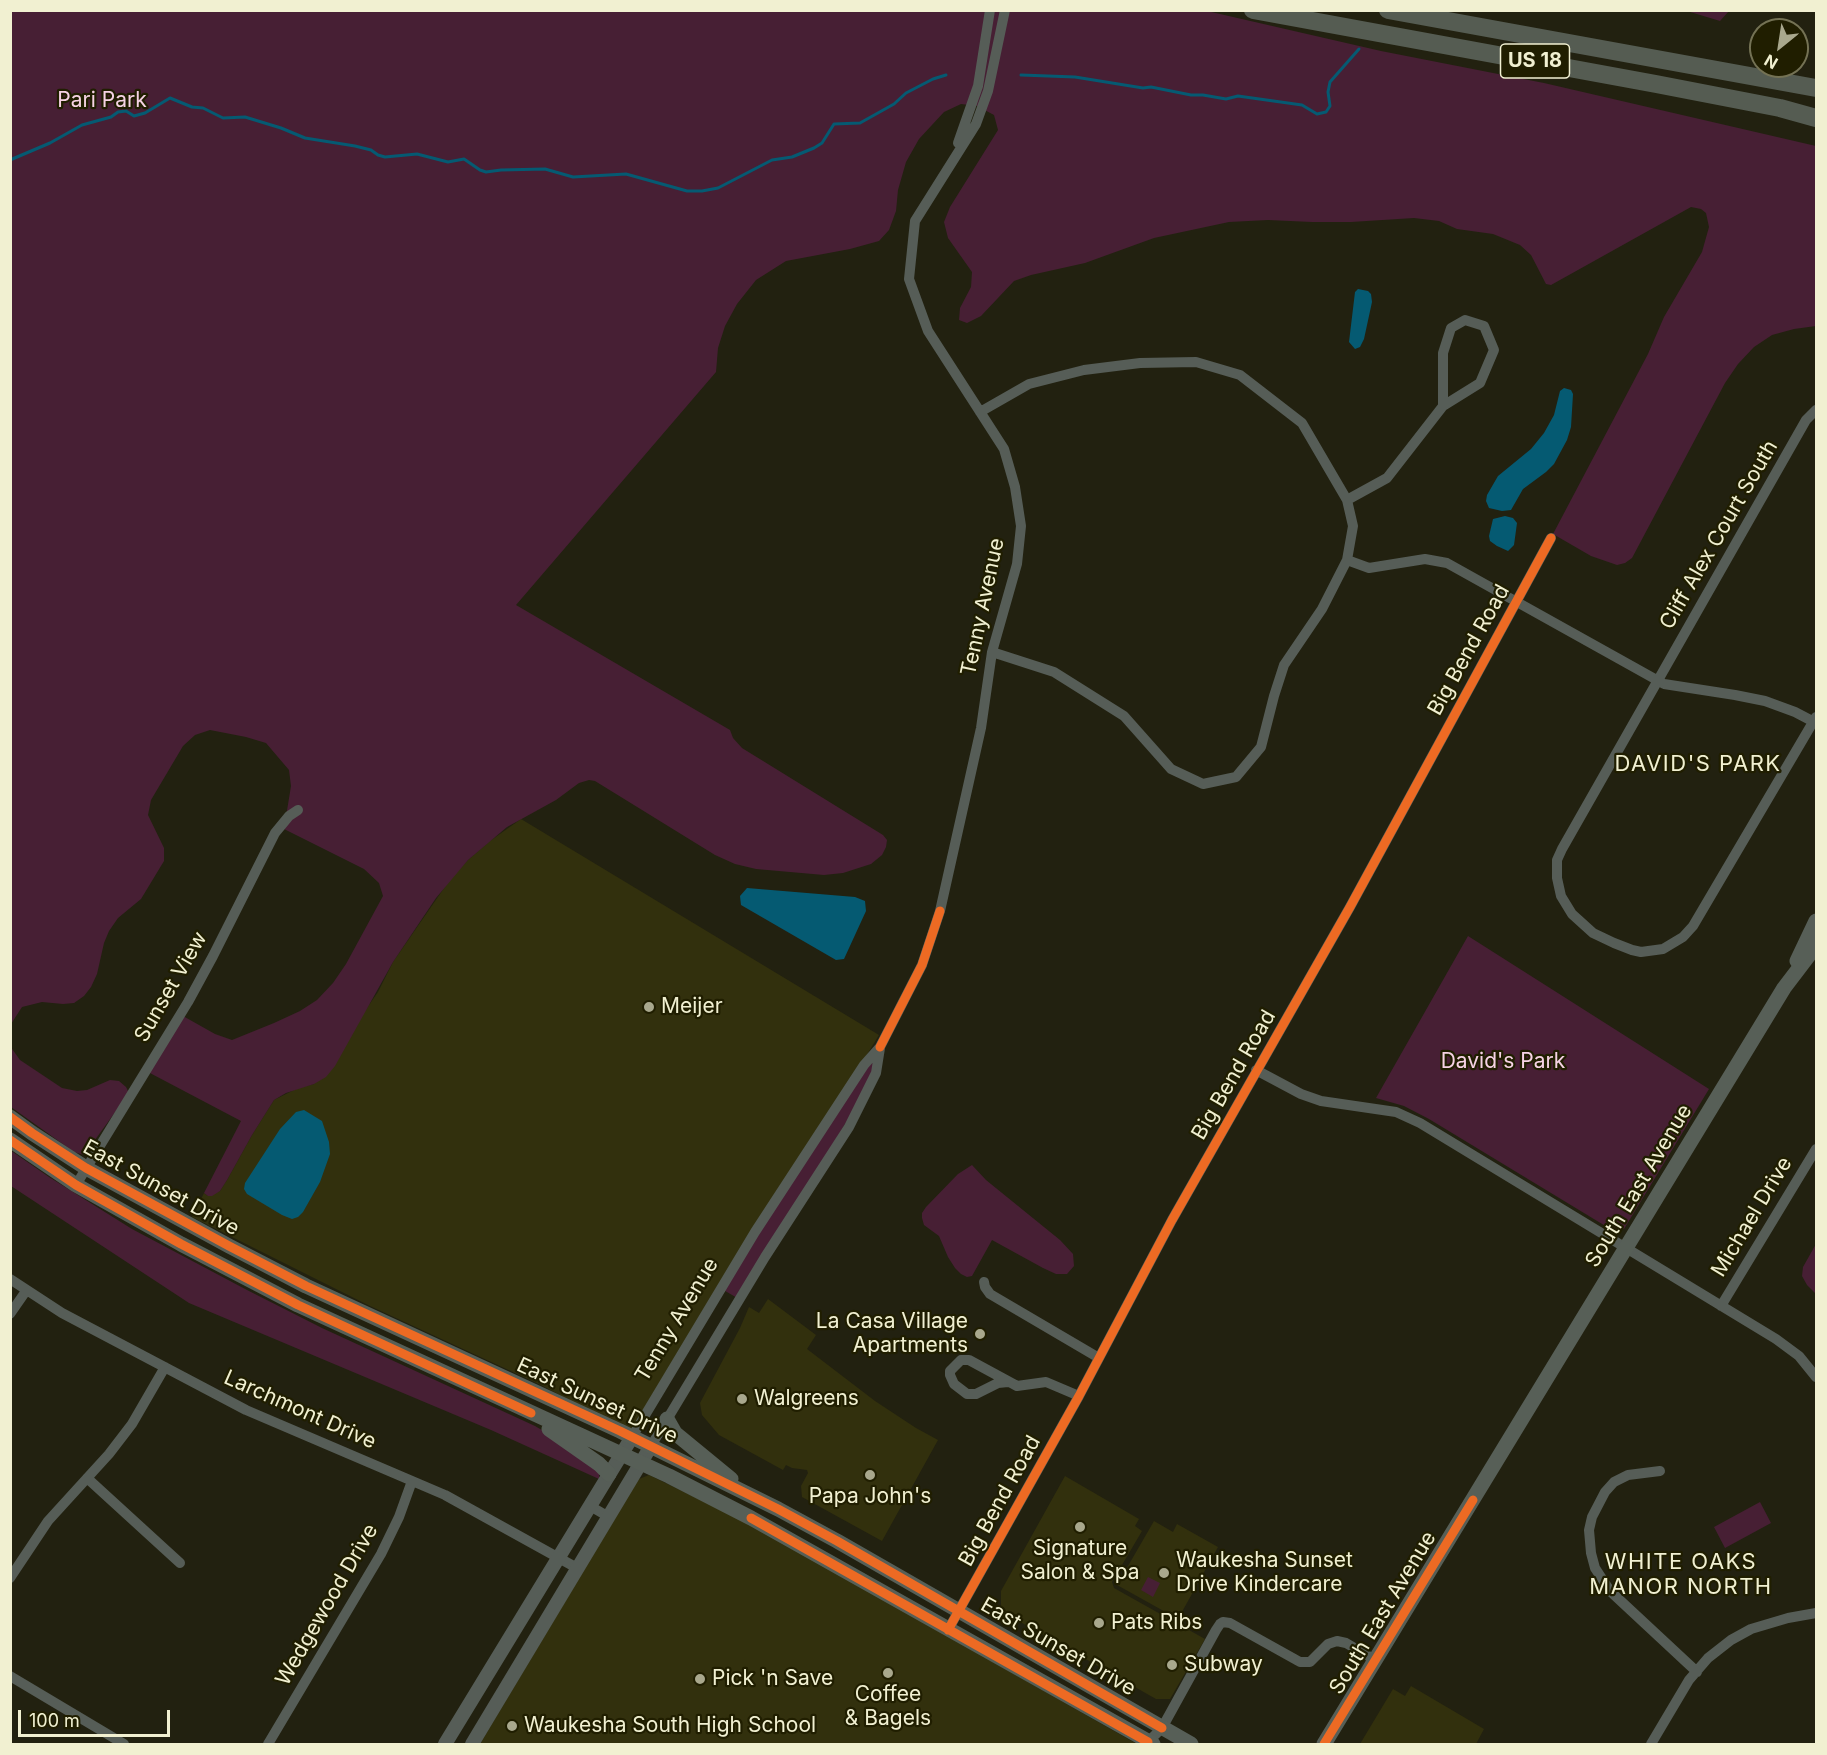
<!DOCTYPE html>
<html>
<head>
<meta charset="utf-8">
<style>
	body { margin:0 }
	#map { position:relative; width:1827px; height:1755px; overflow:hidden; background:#222110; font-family:Inter,sans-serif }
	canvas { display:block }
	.frame { position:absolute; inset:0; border:12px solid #f1f0d1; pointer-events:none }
	.north { position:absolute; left:1749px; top:18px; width:60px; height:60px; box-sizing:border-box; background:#201e00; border:2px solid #747254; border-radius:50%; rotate:210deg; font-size:16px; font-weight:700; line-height:24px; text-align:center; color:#f1f0d1 }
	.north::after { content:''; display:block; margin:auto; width:21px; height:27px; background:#a9a88d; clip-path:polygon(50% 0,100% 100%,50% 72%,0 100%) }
	.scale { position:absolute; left:18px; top:1710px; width:152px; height:27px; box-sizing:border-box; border:3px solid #f1f0d1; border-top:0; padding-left:8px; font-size:18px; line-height:21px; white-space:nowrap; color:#f1f0d1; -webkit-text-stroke:4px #201e00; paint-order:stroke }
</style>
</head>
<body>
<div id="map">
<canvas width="1827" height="1755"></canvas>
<div class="frame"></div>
<div class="north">N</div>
<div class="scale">100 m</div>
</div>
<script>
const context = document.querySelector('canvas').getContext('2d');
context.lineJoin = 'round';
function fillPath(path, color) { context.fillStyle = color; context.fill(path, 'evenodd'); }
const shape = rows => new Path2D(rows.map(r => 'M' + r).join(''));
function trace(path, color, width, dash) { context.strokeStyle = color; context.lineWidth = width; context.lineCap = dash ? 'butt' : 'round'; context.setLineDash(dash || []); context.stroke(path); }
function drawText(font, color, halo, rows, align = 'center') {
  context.font = font + ' Inter,sans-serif'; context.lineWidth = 4.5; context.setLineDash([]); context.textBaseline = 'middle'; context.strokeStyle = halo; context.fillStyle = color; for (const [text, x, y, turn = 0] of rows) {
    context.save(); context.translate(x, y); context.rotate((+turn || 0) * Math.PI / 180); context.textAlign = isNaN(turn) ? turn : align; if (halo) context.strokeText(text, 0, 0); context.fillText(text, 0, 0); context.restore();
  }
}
const built = shape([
	[521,819,879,1035,634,1435,541,1385,370,1306,192,1217,204,1193,208,1196,220,1191,227,1180,252,1135,274,1100,298,1088,314,1084,378,992,393,962,451,878,468,860,490,841],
	[768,1299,816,1335,807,1349,875,1401,916,1428,938,1440,882,1541,802,1497,801,1486,808,1473,807,1470,792,1468,786,1465,783,1470,719,1435,702,1415,700,1403,740,1328,749,1307,759,1313],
	[649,1475,752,1525,1137,1744,480,1744,633,1488,639,1479],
	[1065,1476,1139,1519,1135,1526,1142,1531,1112,1582,1114,1588,1205,1639,1170,1699,1156,1699,1001,1611,1001,1591],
	[1154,1521,1173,1532,1177,1524,1218,1547,1178,1619,1117,1585],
	[1411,1686,1484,1729,1476,1744,1360,1744,1393,1689,1405,1696]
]);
const green = shape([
	[10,11,1207,11,1381,51,1544,83,1816,146,1816,326,1794,329,1772,335,1754,347,1738,364,1725,383,1632,558,1625,563,1617,565,1591,556,1553,534,1648,354,1664,317,1702,252,1709,227,1706,213,1701,209,1691,207,1551,285,1546,284,1531,255,1520,245,1493,234,1457,229,1439,221,1414,218,1351,222,1312,222,1268,220,1229,222,1154,238,1085,263,1031,275,1014,281,981,316,967,323,959,320,960,308,971,287,972,272,948,238,944,222,950,207,998,130,994,115,977,106,961,104,944,112,919,139,906,162,898,190,896,211,889,230,879,241,850,249,786,261,756,280,737,304,725,326,718,348,716,372,516,605,730,730,733,738,742,748,883,835,887,840,886,847,882,855,871,864,843,873,824,875,756,869,735,864,715,855,595,781,589,780,579,783,556,800,507,827,468,860,436,898,393,962,335,1066,326,1077,314,1084,286,1093,274,1100,252,1135,227,1180,220,1191,212,1196,208,1196,204,1193,241,1121,148,1072,183,1016,215,1034,232,1040,274,1023,300,1011,317,1000,333,983,346,964,383,896,379,883,364,869,284,829,291,786,289,770,266,743,246,737,210,730,195,735,183,746,151,800,148,815,164,848,164,861,141,899,118,918,109,931,104,943,97,974,91,987,84,996,74,1003,63,1004,42,1002,22,1007,11,1024],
	[1687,11,1729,11,1720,21],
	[1468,936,1709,1089,1624,1229,1612,1230,1429,1119,1404,1106,1376,1098],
	[10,1046,20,1060,62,1088,77,1091,87,1090,110,1080,119,1081,126,1087,129,1093,84,1155,74,1152,11,1107],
	[880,1047,876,1073,739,1299,720,1288],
	[10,1150,49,1177,132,1229,247,1290,322,1328,535,1426,564,1443,599,1473,599,1479,491,1430,189,1303,11,1186],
	[972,1165,986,1180,1060,1240,1073,1254,1074,1266,1067,1274,1056,1274,1043,1268,992,1240,972,1276,967,1277,961,1274,955,1268,948,1257,939,1236,924,1225,922,1218,922,1213,926,1207,958,1174],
	[1816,1244,1816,1294,1807,1285,1802,1276,1803,1267],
	[1760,1502,1771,1523,1725,1548,1714,1527],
	[1148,1577,1160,1583,1153,1597,1141,1590]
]);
const water = shape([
	[1358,289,1368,291,1371,294,1372,302,1364,339,1360,347,1355,349,1349,342,1355,292],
	[1564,388,1571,390,1573,394,1571,427,1567,440,1554,464,1546,472,1523,489,1511,510,1502,511,1489,508,1486,501,1487,495,1498,476,1531,449,1544,433,1554,415,1560,391],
	[1505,516,1513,518,1517,523,1514,545,1508,551,1497,546,1490,541,1489,536,1493,519],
	[747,888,855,897,865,901,866,911,844,959,836,960,741,905,740,896],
	[304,1110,322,1121,329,1142,330,1154,320,1182,303,1212,298,1217,292,1219,282,1215,247,1194,244,1189,245,1183,280,1129,296,1112]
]);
const stream = shape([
	[1021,75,1075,77,1143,88,1151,87,1191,95,1203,95,1226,99,1238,96,1302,105,1317,114,1326,112,1330,106,1328,92,1330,82,1359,49],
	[10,160,50,143,82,125,111,117,118,112,126,111,134,116,145,113,170,98,192,107,203,108,223,118,245,117,281,128,305,138,355,146,371,150,378,155,385,157,417,154,448,162,464,159,480,170,486,172,501,170,545,169,573,177,626,174,687,191,702,191,718,188,772,160,792,157,814,148,822,143,834,124,860,123,894,104,906,93,933,79,946,75]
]);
const minor = shape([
	[958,143,978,86,990,10],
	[1816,410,1806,420,1562,849,1557,860,1557,878,1561,896,1572,914,1593,933,1614,943,1632,950,1641,952,1663,949,1683,937,1693,926,1816,717],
	[980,412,1029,384,1084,370,1140,363,1196,362,1240,375,1302,423,1347,500,1353,526,1347,560,1322,609,1284,665,1274,696,1261,747,1236,777,1203,784,1171,769,1124,716,1054,672,992,652],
	[1347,500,1387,478,1443,406,1480,383,1494,350,1484,326,1465,320,1451,328,1443,353,1443,406],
	[1347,560,1369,568,1425,559,1447,563,1664,684,1735,695,1765,701,1795,712,1816,723],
	[1256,1070,1301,1094,1321,1101,1396,1112,1420,1123,1776,1339,1799,1356,1816,1377],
	[76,1185,188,1002,213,956,275,833,289,816,298,810],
	[10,1279,62,1313,246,1410,445,1495,577,1568],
	[984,1282,985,1287,990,1294,1099,1358],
	[1721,1306,1816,1149],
	[10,1314,26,1291],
	[1008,1382,998,1383,976,1394,967,1394,954,1384,950,1375,950,1371,961,1360,969,1360,1017,1386,1046,1382,1079,1396],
	[632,1437,755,1232,864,1065,880,1047,922,965,940,911,981,728,992,652,1017,564,1021,526,1015,487,1004,449,928,331,909,279,915,221,976,124,988,91,1005,10],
	[651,1446,765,1257,849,1127,876,1073,880,1048],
	[1660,1471,1628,1475,1614,1482,1605,1492,1592,1517,1589,1530,1591,1553,1595,1568,1610,1591,1697,1672],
	[87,1478,180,1563],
	[590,1506,609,1517],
	[10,1578,48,1521,109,1454,132,1424,165,1367],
	[948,1630,1079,1396,1172,1220,1350,907,1551,538],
	[10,1676,124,1744],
	[1148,1742,1162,1728,1216,1630,1220,1624,1223,1622,1230,1623,1300,1662,1310,1662,1328,1644,1337,1641,1346,1643,1375,1660],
	[268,1744,381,1554,399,1517,412,1481],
	[1651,1744,1689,1680,1708,1658,1731,1640,1751,1629,1788,1618,1816,1613]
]);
const tertiary = shape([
	[445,1744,632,1437],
	[472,1744,651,1446]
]);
const secondary = shape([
	[1797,961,1816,921],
	[10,1117,32,1133,86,1168,229,1246,306,1286,620,1431,778,1509,837,1541,1191,1744],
	[10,1140,76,1185,181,1244,298,1305,669,1476,751,1518,1153,1744],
	[667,1419,675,1433,731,1479],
	[549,1429,599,1464,609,1474],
	[1324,1744,1784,988,1816,946]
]);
const primary = shape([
	[1253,10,1656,84,1780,108,1816,118],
	[1388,10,1816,88]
]);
const cycleway = shape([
	[880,1047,922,965,940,911],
	[10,1117,32,1133,86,1168,229,1246,306,1286,620,1431,778,1509,837,1541,1162,1728],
	[10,1140,76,1185,181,1244,298,1305,531,1413],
	[751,1518,1148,1742],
	[948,1630,1079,1396,1172,1220,1350,907,1551,538],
	[1324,1744,1473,1500]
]);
const markers = [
	[649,1007,6,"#a9a88d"],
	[980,1334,6,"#a9a88d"],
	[742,1399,6,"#a9a88d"],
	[870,1475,6,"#a9a88d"],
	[1080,1527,6,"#a9a88d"],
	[1164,1573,6,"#a9a88d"],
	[1099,1623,6,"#a9a88d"],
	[1172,1665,6,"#a9a88d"],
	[888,1673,6,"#a9a88d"],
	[700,1679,6,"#a9a88d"],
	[512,1726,6,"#a9a88d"]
];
const shields = [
	[1535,61,69]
];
const shieldNames = [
	["US 18",1535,61]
];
const parkNames = [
	["Pari Park",102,101],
	["David's Park",1503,1062]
];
const streetNames = [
	["Cliff Alex Court South",1719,535,-60],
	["Tenny Avenue",983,607,-78],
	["Big Bend Road",1469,650,-61],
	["Sunset View",171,987,-60],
	["Big Bend Road",1234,1075,-60],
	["South East Avenue",1639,1186,-59],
	["East Sunset Drive",161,1188,29],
	["Michael Drive",1752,1217,-59],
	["Tenny Avenue",677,1320,-59],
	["East Sunset Drive",597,1401,25],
	["Larchmont Drive",300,1410,24],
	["Big Bend Road",1000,1501,-61],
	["Wedgewood Drive",327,1605,-60],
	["South East Avenue",1383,1613,-59],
	["East Sunset Drive",1058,1647,30]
];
const poiNames = [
	["Meijer",661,1007],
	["La Casa Village",968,1322,"right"],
	["Apartments",968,1346,"right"],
	["Walgreens",754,1399],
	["Papa John's",870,1497,"center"],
	["Signature",1080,1549,"center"],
	["Salon & Spa",1080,1573,"center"],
	["Waukesha Sunset",1176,1561],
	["Drive Kindercare",1176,1585],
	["Pats Ribs",1111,1623],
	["Subway",1184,1665],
	["Pick 'n Save",712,1679],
	["Coffee",888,1695,"center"],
	["& Bagels",888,1719,"center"],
	["Waukesha South High School",524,1726]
];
const neighbourhoodNames = [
	["DAVID'S PARK",1698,764],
	["WHITE OAKS",1681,1562],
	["MANOR NORTH",1681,1587]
];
fillPath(built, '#32300d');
fillPath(green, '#471f34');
fillPath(water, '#055a72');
trace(stream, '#055a72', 3);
trace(minor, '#565d57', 10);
trace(tertiary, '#565d57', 14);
trace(secondary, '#575f57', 15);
trace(primary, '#555c52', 18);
trace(cycleway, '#ed6a23', 9);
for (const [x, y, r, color] of markers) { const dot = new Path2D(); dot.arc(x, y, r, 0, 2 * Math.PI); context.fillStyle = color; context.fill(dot); trace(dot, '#201e00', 2); }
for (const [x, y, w] of shields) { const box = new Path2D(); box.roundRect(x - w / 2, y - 17, w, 34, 4.5); context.fillStyle = '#201e00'; context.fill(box); trace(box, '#f1f0d1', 1.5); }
drawText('bold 20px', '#f1f0d1', null, shieldNames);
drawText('21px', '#f6d2e4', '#201e00', parkNames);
drawText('21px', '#f1f0d1', '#201e00', streetNames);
drawText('21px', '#f1f0d1', '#201e00', poiNames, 'left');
context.letterSpacing = '1.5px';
drawText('22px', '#f1f0d1', '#201e00', neighbourhoodNames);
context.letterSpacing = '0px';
</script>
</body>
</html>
